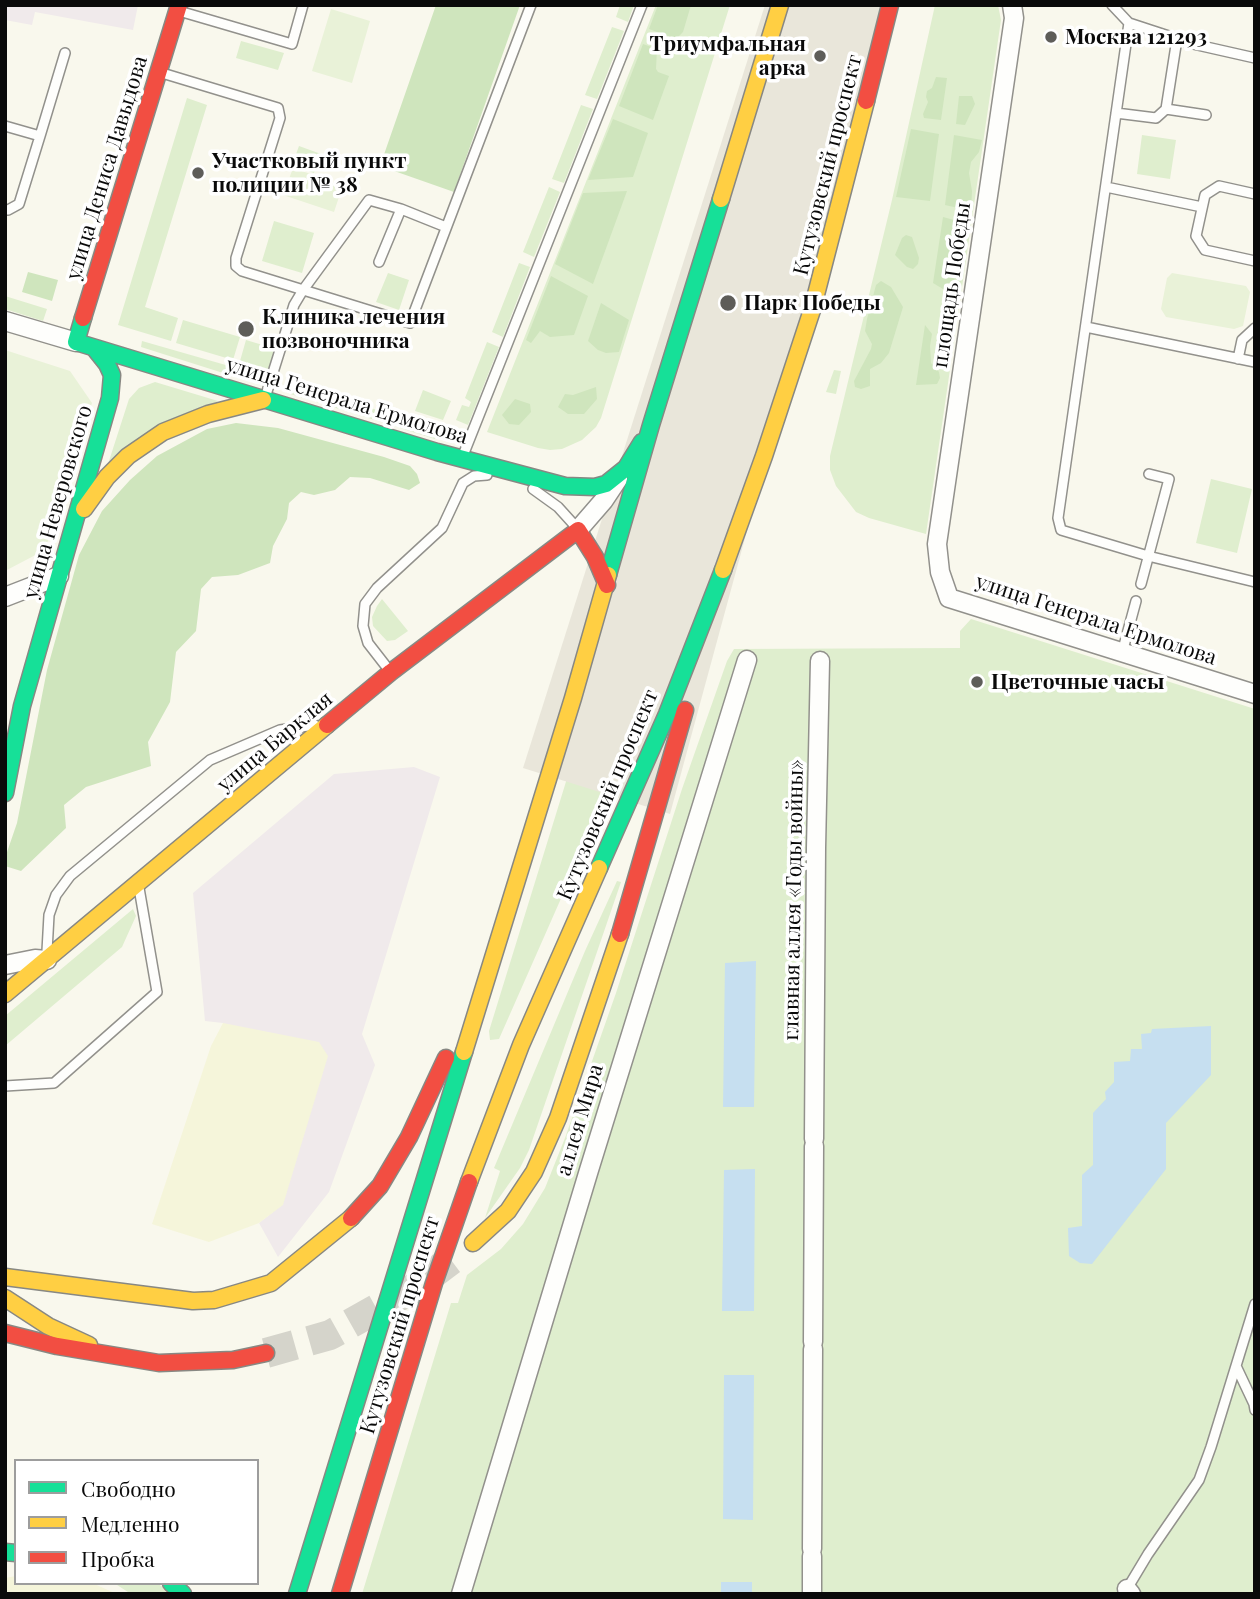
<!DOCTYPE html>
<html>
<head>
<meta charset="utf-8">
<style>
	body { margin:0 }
	#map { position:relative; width:1260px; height:1599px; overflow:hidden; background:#f9f8ed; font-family:"Playfair Display",serif }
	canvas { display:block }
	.frame { position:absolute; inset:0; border:7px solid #0a0a0a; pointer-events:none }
	.legend { position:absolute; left:14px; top:1459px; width:245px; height:126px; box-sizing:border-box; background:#fff; border:2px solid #9d9d9d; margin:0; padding:9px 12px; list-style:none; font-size:21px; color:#0a0a0a }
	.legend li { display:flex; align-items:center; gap:14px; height:35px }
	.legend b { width:35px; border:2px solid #9d9d9d }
</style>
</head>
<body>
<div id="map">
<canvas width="1260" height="1599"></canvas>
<div class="frame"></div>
<ul class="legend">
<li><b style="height:9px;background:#16e098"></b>Свободно</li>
<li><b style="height:9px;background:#ffcf43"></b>Медленно</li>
<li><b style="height:9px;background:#f24e42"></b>Пробка</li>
</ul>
</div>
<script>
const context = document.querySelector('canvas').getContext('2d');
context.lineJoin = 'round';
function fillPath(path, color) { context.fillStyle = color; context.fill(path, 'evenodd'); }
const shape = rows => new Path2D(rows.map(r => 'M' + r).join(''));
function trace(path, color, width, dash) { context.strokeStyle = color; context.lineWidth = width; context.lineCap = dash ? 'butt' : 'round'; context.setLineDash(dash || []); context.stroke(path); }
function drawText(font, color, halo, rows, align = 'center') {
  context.font = font + ' "Playfair Display",serif'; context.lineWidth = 7; context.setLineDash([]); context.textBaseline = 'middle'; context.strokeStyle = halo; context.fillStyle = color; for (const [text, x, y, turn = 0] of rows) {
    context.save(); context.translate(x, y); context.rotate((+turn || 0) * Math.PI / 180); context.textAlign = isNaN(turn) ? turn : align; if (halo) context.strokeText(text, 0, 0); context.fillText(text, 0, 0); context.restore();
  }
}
const industrial = shape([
	[5,5,138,5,133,30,35,12,32,25,5,20],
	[414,767,440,777,362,1034,375,1065,329,1192,278,1257,259,1223,283,1204,223,1023,205,1021,193,893,334,774]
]);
const farmland = shape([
	[223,1023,319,1042,328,1056,283,1205,259,1223,209,1242,152,1224,211,1046],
	[16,1576,16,1583,92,1583,117,1594,5,1594,5,1578]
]);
const green = shape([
	[620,5,634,5,628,22,616,17],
	[656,5,730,5,601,418,596,427,582,440,562,449,550,450,538,448,487,432],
	[935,5,998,5,1001,20,926,534,869,518,856,512,836,486,830,470,830,456,892,200],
	[612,27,624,31,597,99,585,95],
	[241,41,284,53,278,70,236,58],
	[187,98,207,105,145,307,178,318,171,341,118,325],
	[581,105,593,109,564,183,552,179],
	[774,108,634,733,499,1039,490,1040,489,1031],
	[1142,135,1176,140,1170,179,1137,174],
	[299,146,321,154,314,173,292,165],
	[549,187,560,192,534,257,523,252],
	[274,221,314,233,302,273,262,261],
	[519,263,530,267,503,337,492,332],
	[388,273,409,280,399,310,376,302],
	[5,296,47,309,43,321,5,309],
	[183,320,240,337,233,360,176,343],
	[246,340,276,349,269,370,240,361],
	[142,341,264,376,261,385,141,347],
	[487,342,499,347,468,425,456,420,462,405,469,407,471,402,465,398],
	[834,370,841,371,836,394,826,392],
	[155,382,218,401,108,464,129,399,139,388],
	[286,383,394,415,391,425,284,392],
	[423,390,451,401,443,420,415,411],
	[402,419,438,429,435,439,400,428],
	[1211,479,1252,489,1237,553,1196,543],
	[382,599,408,631,395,640,387,641,373,626,372,617,377,606],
	[971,619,1255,709,1255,1594,362,1594,451,1303,458,1303,467,1275,501,1249,523,1224,545,1188,565,1138,616,993,682,789,727,661,734,649,960,648,960,631],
	[617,881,621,882,529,1150,520,1168,485,1218,500,1171,494,1168,585,951],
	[133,909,136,916,122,947,5,1046,5,1016],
	[114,1583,157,1583,172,1594,131,1594]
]);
const forest = shape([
	[436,5,520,5,454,192,380,166],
	[658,5,691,5,683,32,676,39,649,29],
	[643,44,657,49,656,69,658,72,669,76,653,120,619,106],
	[936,77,947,78,941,120,924,118,923,114,928,102,926,97,927,91,932,88],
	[959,96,972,96,975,104,965,125,956,124],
	[613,119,648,133,633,177,588,180],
	[911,129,939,134,930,201,896,197],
	[954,135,982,140,979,152,971,162,969,173,972,191,971,211,945,205],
	[627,191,593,284,555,264,583,193],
	[943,217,969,224,958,298,933,283],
	[906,235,912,237,919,258,918,264,913,269,907,267,895,255,902,238],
	[28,272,58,280,52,301,22,292],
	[551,276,588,296,574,335,550,337,540,331,531,343,526,340],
	[881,281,891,287,903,307,889,353,881,363,870,369,870,386,861,389,855,387,854,381,871,349,872,344,865,331,867,319,876,285],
	[601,303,629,320,619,352,606,353,598,350,588,341],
	[925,325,932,334,930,346,931,363,939,372,940,378,937,384,916,385],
	[596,387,597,399,584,414,568,414,558,407,565,394,573,395],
	[515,399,530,404,531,412,519,425,509,424,502,415],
	[236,423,278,428,384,457,410,466,417,474,420,483,409,490,370,478,350,477,335,490,314,495,301,492,289,503,287,519,273,546,270,563,238,575,212,577,201,589,196,631,176,652,170,702,148,742,151,766,86,787,64,805,66,828,21,871,5,866,5,858,17,823,47,670,79,555,102,511,130,480,157,456,207,429]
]);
const pitch = shape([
	[331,9,370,21,352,83,312,71],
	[293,168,343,185,334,212,283,195],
	[1172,273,1246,286,1250,292,1243,326,1234,329,1166,317,1161,309,1167,278],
	[5,350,70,371,92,403,45,550,5,571]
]);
const plaza = shape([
	[765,5,890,5,670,814,523,768]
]);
const water = shape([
	[756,961,754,1107,723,1107,725,963],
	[1211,1026,1211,1075,1166,1123,1166,1169,1092,1264,1080,1263,1069,1256,1068,1228,1082,1226,1082,1175,1093,1165,1093,1113,1106,1099,1105,1092,1114,1082,1114,1062,1130,1061,1131,1049,1142,1049,1141,1034,1151,1033,1152,1029],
	[755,1169,754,1311,722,1311,724,1170],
	[724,1375,754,1375,753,1520,723,1519],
	[721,1582,752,1582,752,1594,721,1594]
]);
const primaryTunnel = shape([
	[266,1353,330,1335,414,1288,451,1260]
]);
const lane = shape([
	[1112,5,1129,23,1058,518,1061,530,1148,556,1255,582],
	[179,11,292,44,303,5],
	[1129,23,1193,44,1255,58],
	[1177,39,1166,109,1206,115],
	[162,73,278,108,280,118,236,258,236,266,242,271,410,323,531,5],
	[1116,113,1156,118,1166,109],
	[5,126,40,136,19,204,8,210,5,210],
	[40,136,65,53],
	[1106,187,1202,207],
	[1255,194,1219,186,1205,195,1196,236,1205,250,1255,261],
	[379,262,401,209],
	[1086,327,1255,362],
	[285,334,294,305,303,290,369,200,401,209,446,227],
	[1238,359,1242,340,1255,328],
	[265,398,281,347],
	[462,458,642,5],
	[533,489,558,507,577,528],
	[1141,584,1169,479,1149,474],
	[1122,653,1136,601],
	[389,670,368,643,363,626,365,604,377,588,442,528,463,483,474,476,487,475],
	[47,951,49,915,56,895,70,876,210,760,280,730,315,725],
	[5,1086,54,1083,157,992,139,888],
	[1236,1366,1254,1404,1255,1410],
	[1127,1589,1148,1554,1199,1480,1211,1447,1255,1304]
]);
const street = shape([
	[1012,5,1014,18,937,544,940,572,949,598,1255,694],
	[5,321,76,342],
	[578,530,604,500,618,479],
	[5,597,59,576],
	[5,965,35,959,47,960],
	[814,1139,816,848,820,661],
	[813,1342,814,1146],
	[812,1549,813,1349],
	[1127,1589,1131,1594],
	[461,1594,589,1170,747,660],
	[812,1594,812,1556]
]);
const fast = shape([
	[83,318,76,342,437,452,565,486,595,487,606,484,626,468,642,442],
	[608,575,651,425,721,199],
	[5,793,22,706,110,398,112,375,107,364,95,349],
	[599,868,667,714,723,570],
	[5,1552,16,1553],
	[171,1583,183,1594],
	[297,1594,464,1052]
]);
const slow = shape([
	[721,199,780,5],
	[84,509,107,477,128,456,163,432,208,414,263,400],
	[723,570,764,456,812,310,866,101],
	[5,994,327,725],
	[464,1052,573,698,608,575],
	[469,1182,521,1045,599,868],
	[473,1243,508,1211,534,1172,558,1118,620,934],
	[5,1277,193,1301,214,1300,271,1283,351,1218],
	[5,1298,48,1326,89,1345]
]);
const jam = shape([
	[866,101,890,5],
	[83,318,179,5],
	[327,725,391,672,578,530,595,557,607,585],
	[620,934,685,710],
	[351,1218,380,1186,409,1137,446,1058],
	[5,1333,57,1346,159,1363,233,1360,266,1353],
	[340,1594,434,1283,469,1182]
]);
const markers = [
	[1051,37,7,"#5e5d59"],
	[820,56,7,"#5e5d59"],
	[198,173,7,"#5e5d59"],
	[728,303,9,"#5e5d59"],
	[246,329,9,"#5e5d59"],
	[977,682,7,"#5e5d59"]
];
const poiNames = [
	["Москва 121293",1065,37],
	["Триумфальная",806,44,"right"],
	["арка",806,68,"right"],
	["Участковый пункт",212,161],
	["полиции № 38",212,185],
	["Парк Победы",744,303],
	["Клиника лечения",262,317],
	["позвоночника",262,341],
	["Цветочные часы",991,682]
];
const streetNames = [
	["Кутузовский проспект",828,165,-76],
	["улица Дениса Давыдова",107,168,-73],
	["площадь Победы",952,285,-82],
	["улица Генерала Ермолова",347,401,17],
	["улица Неверовского",58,502,-74],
	["улица Генерала Ермолова",1096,620,18],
	["улица Барклая",275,742,-40],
	["Кутузовский проспект",608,795,-67],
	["главная аллея «Годы войны»",794,900,-89],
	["аллея Мира",580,1120,-73],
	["Кутузовский проспект",400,1325,-73]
];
fillPath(industrial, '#f0eaeb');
fillPath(farmland, '#f5f5da');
fillPath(green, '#dfeece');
fillPath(forest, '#cfe5bd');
fillPath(pitch, '#e9f2d8');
fillPath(plaza, '#e9e6da');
fillPath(water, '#c6dff0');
trace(primaryTunnel, '#d5d4cb', 30, [30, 15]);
trace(lane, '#92918c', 12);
trace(street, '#92918c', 21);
trace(fast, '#888883', 19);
trace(slow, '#888883', 19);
trace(jam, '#888883', 19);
trace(lane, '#fefefc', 9);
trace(street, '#fefefc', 18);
trace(fast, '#16e098', 16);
trace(slow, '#ffcf43', 16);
trace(jam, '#f24e42', 16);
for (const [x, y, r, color] of markers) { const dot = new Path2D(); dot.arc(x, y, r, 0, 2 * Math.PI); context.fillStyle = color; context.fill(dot); trace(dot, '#fff', 2.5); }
drawText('bold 21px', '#0a0a0a', '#fff', poiNames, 'left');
drawText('21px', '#0a0a0a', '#fff', streetNames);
</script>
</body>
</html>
